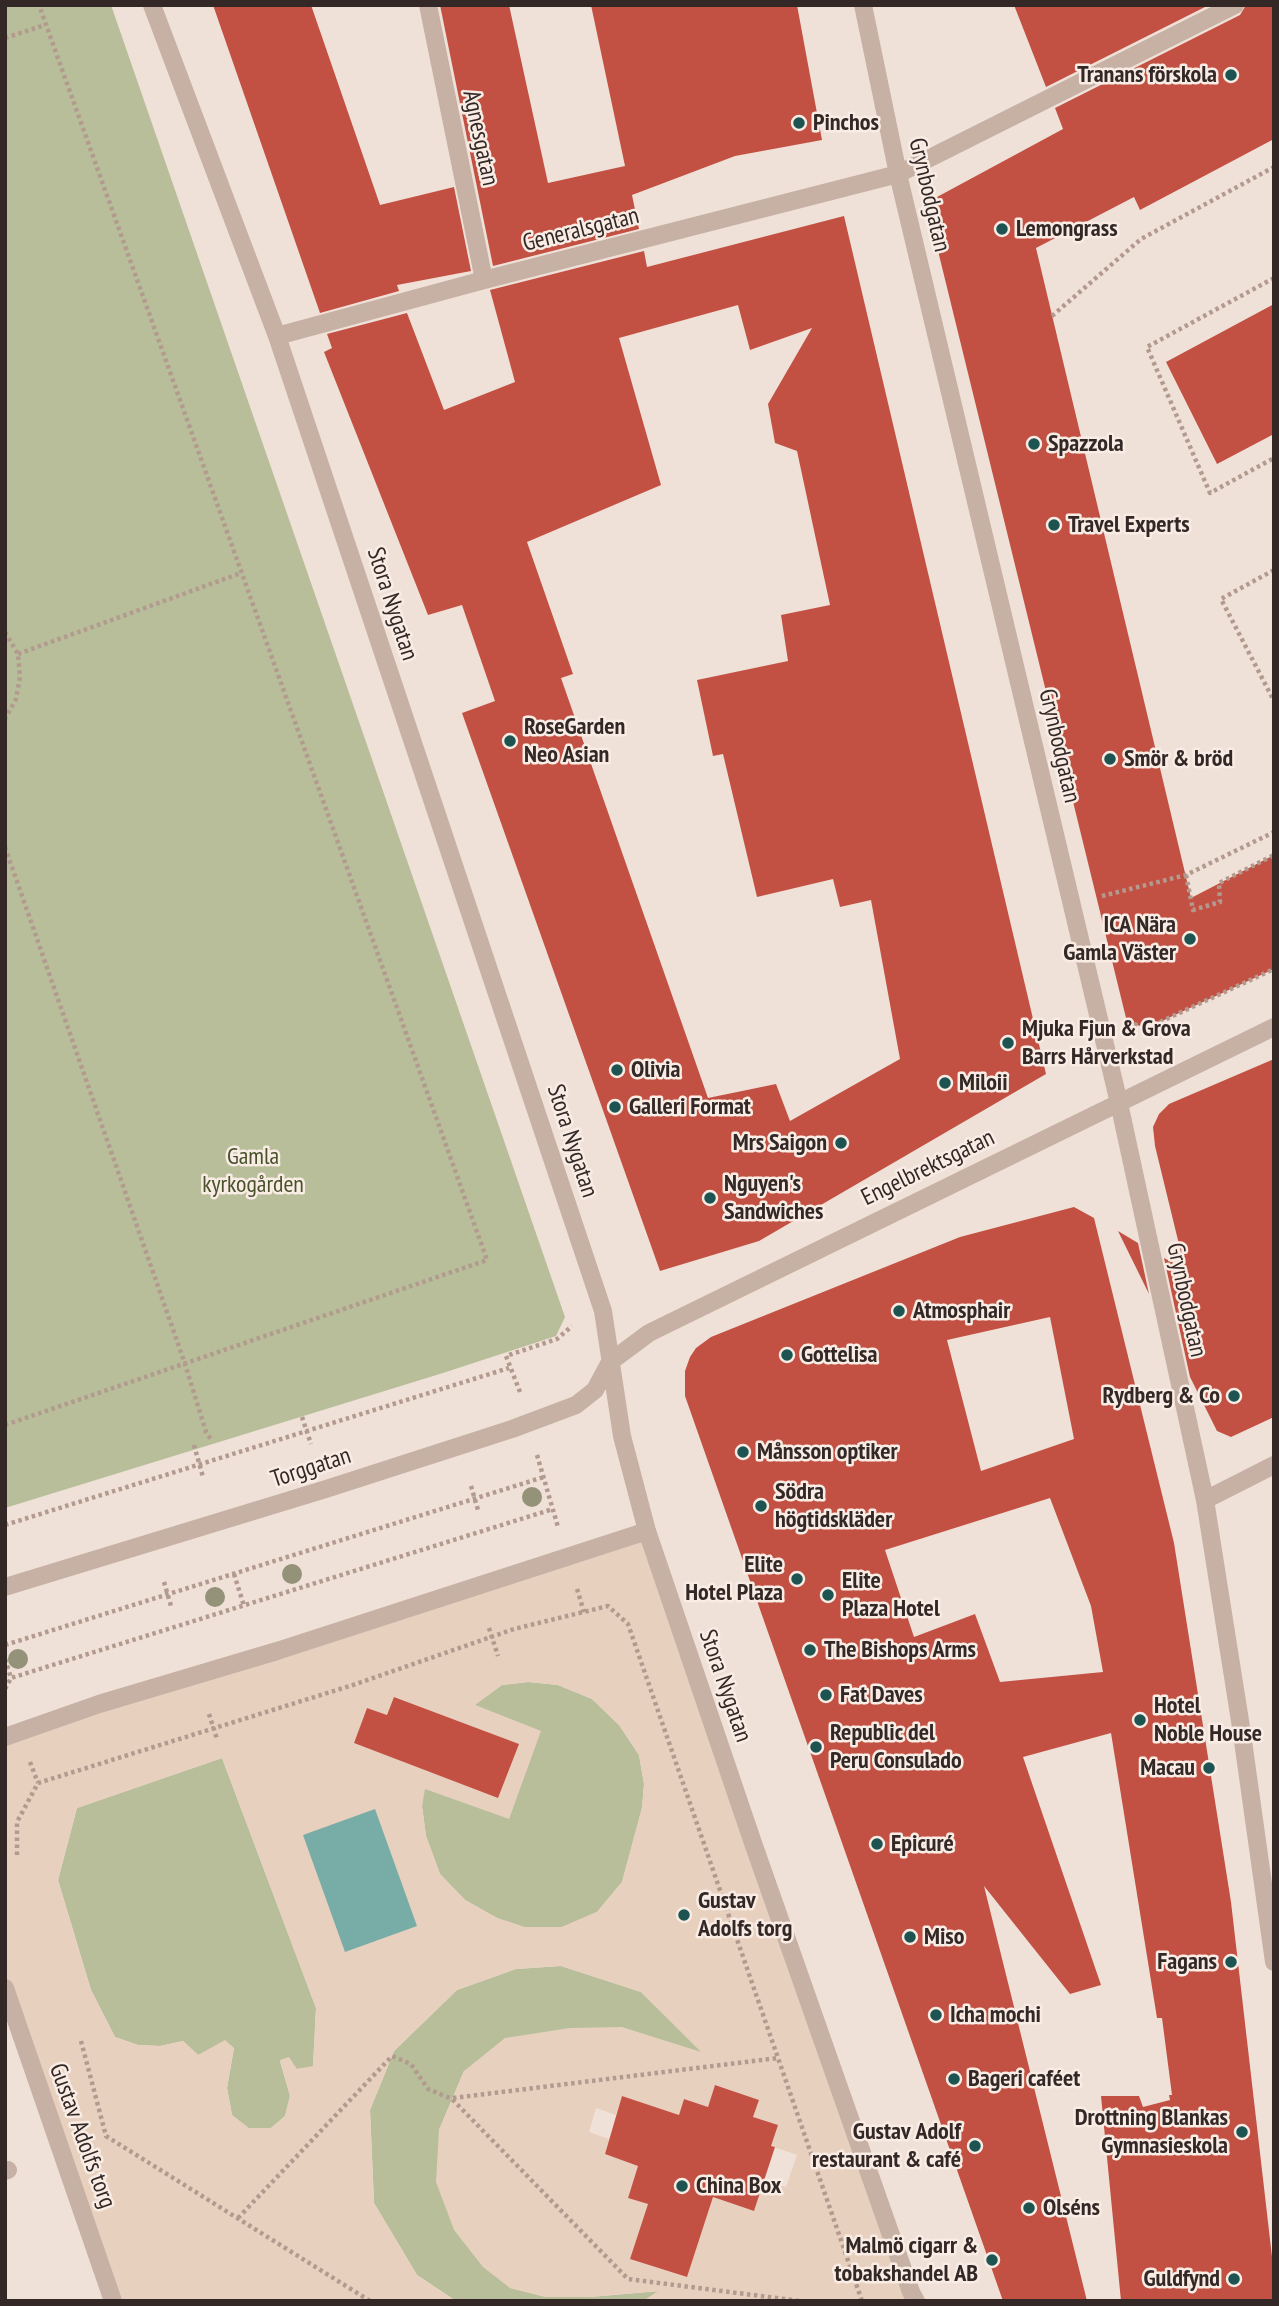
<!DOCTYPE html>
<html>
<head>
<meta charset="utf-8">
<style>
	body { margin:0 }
	#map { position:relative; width:1279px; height:2306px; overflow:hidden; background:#f0e1d8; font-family:"PT Sans Narrow",sans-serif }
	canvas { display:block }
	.frame { position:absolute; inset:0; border:7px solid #332826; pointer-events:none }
</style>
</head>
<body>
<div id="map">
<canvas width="1279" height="2306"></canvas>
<div class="frame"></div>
</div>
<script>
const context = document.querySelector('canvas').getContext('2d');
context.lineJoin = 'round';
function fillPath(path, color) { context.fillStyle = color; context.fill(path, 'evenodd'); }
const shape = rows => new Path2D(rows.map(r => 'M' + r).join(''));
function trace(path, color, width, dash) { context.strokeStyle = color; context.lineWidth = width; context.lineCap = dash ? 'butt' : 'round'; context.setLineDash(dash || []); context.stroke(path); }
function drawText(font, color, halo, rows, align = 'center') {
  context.font = font + ' "PT Sans Narrow",sans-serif'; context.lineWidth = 5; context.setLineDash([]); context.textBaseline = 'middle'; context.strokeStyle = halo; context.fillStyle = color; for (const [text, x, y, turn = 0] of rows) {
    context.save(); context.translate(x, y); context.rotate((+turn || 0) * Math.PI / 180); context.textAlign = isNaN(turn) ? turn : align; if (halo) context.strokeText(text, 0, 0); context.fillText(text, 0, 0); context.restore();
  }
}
const green = shape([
	[5,5,111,5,565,1317,556,1336,443,1373,5,1508],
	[528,1682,558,1685,592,1699,619,1725,639,1755,644,1784,642,1808,622,1882,597,1912,562,1927,524,1927,497,1918,465,1900,440,1874,426,1836,422,1806,424,1788,509,1818,540,1731,474,1705,502,1685],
	[222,1758,316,2008,313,2067,297,2069,280,2061,290,2096,285,2116,271,2128,248,2128,232,2115,227,2088,234,2048,212,2049,198,2055,183,2041,160,2046,138,2045,115,2037,91,1990,58,1880,77,1808],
	[561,1966,641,1992,703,2053,621,2027,464,2071,439,2130,510,2288,546,2297,590,2297,661,2291,643,2301,456,2301,417,2275,374,2203,370,2110,394,2051,457,1990,516,1969]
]);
const plaza = shape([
	[647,1531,916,2301,643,2301,658,2291,590,2297,546,2297,510,2288,483,2267,454,2230,436,2182,439,2130,464,2071,505,2038,570,2028,621,2027,701,2052,641,1992,561,1966,516,1969,457,1990,394,2051,370,2110,374,2203,417,2275,456,2301,113,2301,5,1988,5,1737],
	[528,1682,558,1685,592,1699,619,1725,639,1755,644,1784,642,1808,622,1882,597,1912,562,1927,524,1927,497,1918,465,1900,440,1874,426,1836,422,1806,425,1789,509,1819,541,1731,475,1705,502,1685],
	[395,1697,518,1744,498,1797,354,1743,367,1708,387,1715],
	[222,1758,316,2008,313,2066,297,2069,289,2057,280,2060,290,2096,285,2116,271,2128,249,2128,232,2115,227,2088,234,2048,225,2040,198,2055,183,2041,160,2046,138,2045,115,2037,91,1990,58,1880,77,1808],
	[716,2085,759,2100,753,2117,771,2146,797,2155,786,2187,764,2180,754,2211,713,2197,686,2277,630,2259,648,2204,628,2198,638,2166,605,2154,609,2139,589,2132,596,2108,616,2115,622,2096,679,2115,684,2099,708,2107]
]);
const water = shape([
	[375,1809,417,1926,345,1952,303,1835]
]);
const building = shape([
	[213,5,311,5,380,205,454,187,471,271,397,285,399,291,320,313],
	[440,5,509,5,548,183,625,166,591,5,797,5,822,140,735,156,632,195,639,229,493,266],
	[1014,5,1209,5,1046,87],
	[1246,5,1274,5,1274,139,1140,210,1134,197,1036,248,1191,898,1274,855,1274,969,1147,1028,1127,1022,928,210,937,197,1063,129,1055,108,1240,15],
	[844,216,1046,1074,759,1241,660,1271,462,713,495,701,462,605,428,615,324,352,332,348,327,334,407,313,444,410,515,382,490,290,644,251,647,267],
	[738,305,750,350,812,328,768,404,775,443,797,451,830,605,781,615,788,661,697,680,713,756,723,754,757,897,833,879,840,907,871,900,900,1059,790,1121,776,1084,708,1098,561,678,573,674,527,542,661,485,619,338],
	[1274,304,1274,434,1217,464,1166,362],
	[1274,1059,1274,1417,1231,1437,1217,1431,1190,1377,1164,1258,1185,1269,1155,1146,1153,1127,1159,1114,1169,1104],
	[1074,1207,1094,1218,1174,1543,1231,1902,1274,2274,1274,2301,1121,2301,1101,2096,1139,2096,1143,2107,1170,2100,1169,2095,1172,2095,1162,2018,1157,2018,1111,1733,1023,1757,1101,1985,1070,1994,984,1886,1087,2301,1003,2301,685,1396,685,1371,690,1357,696,1348,711,1337,960,1237],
	[1050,1317,1074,1439,981,1471,947,1340],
	[1050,1498,1091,1606,1103,1672,1000,1682,975,1614,914,1637,885,1550],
	[1118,1231,1138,1243,1149,1294],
	[394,1697,519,1744,498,1798,354,1743,367,1708,387,1715],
	[715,2085,759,2100,753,2117,778,2125,771,2146,775,2147,754,2211,713,2197,687,2277,630,2259,648,2204,628,2198,638,2166,605,2154,622,2096,679,2115,684,2099,708,2107]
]);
const path = shape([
	[5,38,45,25],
	[1274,278,1147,347,1210,493,1274,458],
	[1052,316,1141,239,1274,167],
	[1274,570,1221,599,1274,701],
	[5,632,18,654,20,677,16,699,5,719],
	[18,654,241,573],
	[5,847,185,1364,206,1432,212,1441],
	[1186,875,1193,910,1220,902,1219,883,1274,855],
	[1102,896,1186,875,1274,832],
	[1134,1024,1147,1028,1274,969],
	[520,1392,506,1356,557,1339,572,1326],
	[302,1417,311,1444],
	[5,1425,487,1260,39,5],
	[194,1445,203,1477],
	[537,1455,558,1527],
	[471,1486,478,1510],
	[5,1525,509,1368],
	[234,1574,244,1606],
	[164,1582,171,1606],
	[577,1589,584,1612],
	[489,1628,498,1656],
	[5,1645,544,1477],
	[5,1659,11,1678,553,1509],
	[5,1689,11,1678],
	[209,1714,217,1739],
	[30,1762,38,1783],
	[17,1855,17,1822,38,1783,353,1685,514,1629,608,1606,628,1624,862,2301],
	[81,2041,106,2136,370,2301],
	[453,2098,778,2058],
	[238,2218,392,2056,411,2064,428,2089,452,2099,628,2279,800,2301]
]);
const minor = shape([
	[152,5,277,336,603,1311,622,1436,647,1531,753,1843,911,2292,916,2301],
	[428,5,484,280],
	[863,5,898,174,1119,1103,1205,1500,1241,1727,1274,1962],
	[277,336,484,280,898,174,1235,5],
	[1205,1500,1274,1465],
	[5,1587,326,1489,512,1429,576,1405,595,1390,610,1362,649,1333,1274,1027],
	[5,1737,99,1704,277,1651,647,1531],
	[5,1988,113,2301],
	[5,2171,8,2170]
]);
const trees = [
	[532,1497],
	[292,1574],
	[215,1597],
	[18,1659]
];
const markers = [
	[1231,75,7,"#1d5350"],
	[799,123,7,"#1d5350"],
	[1002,229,7,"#1d5350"],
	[1034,444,7,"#1d5350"],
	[1054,525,7,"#1d5350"],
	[510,741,7,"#1d5350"],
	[1110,759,7,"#1d5350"],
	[1190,939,7,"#1d5350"],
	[1008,1043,7,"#1d5350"],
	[617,1070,7,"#1d5350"],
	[945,1083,7,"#1d5350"],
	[615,1107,7,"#1d5350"],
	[841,1143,7,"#1d5350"],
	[710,1198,7,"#1d5350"],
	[899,1311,7,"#1d5350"],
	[787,1355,7,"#1d5350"],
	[1234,1396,7,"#1d5350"],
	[743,1452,7,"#1d5350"],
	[761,1506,7,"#1d5350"],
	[797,1579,7,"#1d5350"],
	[828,1595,7,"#1d5350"],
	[810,1650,7,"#1d5350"],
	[826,1695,7,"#1d5350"],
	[1140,1720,7,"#1d5350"],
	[816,1747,7,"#1d5350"],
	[1209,1768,7,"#1d5350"],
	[877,1844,7,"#1d5350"],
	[684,1915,7,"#1d5350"],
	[910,1937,7,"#1d5350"],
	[1231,1962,7,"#1d5350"],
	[936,2015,7,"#1d5350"],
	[954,2079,7,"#1d5350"],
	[1242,2132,7,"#1d5350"],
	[975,2146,7,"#1d5350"],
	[682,2186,7,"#1d5350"],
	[1029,2208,7,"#1d5350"],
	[992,2260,7,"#1d5350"],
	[1234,2279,7,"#1d5350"]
];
const poiNames = [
	["Tranans förskola",1217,75,"right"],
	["Pinchos",813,123],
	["Lemongrass",1016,229],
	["Spazzola",1048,444],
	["Travel Experts",1068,525],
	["RoseGarden",524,727],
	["Neo Asian",524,755],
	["Smör & bröd",1124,759],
	["ICA Nära",1176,925,"right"],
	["Gamla Väster",1176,953,"right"],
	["Mjuka Fjun & Grova",1022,1029],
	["Barrs Hårverkstad",1022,1057],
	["Olivia",631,1070],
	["Miloii",959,1083],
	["Galleri Format",629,1107],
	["Mrs Saigon",827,1143,"right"],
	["Nguyen's",724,1184],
	["Sandwiches",724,1212],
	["Atmosphair",913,1311],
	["Gottelisa",801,1355],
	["Rydberg & Co",1220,1396,"right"],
	["Månsson optiker",757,1452],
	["Södra",775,1492],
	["högtidskläder",775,1520],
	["Elite",783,1565,"right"],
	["Hotel Plaza",783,1593,"right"],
	["Elite",842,1581],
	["Plaza Hotel",842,1609],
	["The Bishops Arms",824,1650],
	["Fat Daves",840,1695],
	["Hotel",1154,1706],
	["Noble House",1154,1734],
	["Republic del",830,1733],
	["Peru Consulado",830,1761],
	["Macau",1195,1768,"right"],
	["Epicuré",891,1844],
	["Gustav",698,1901],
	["Adolfs torg",698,1929],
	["Miso",924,1937],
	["Fagans",1217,1962,"right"],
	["Icha mochi",950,2015],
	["Bageri caféet",968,2079],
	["Drottning Blankas",1228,2118,"right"],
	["Gymnasieskola",1228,2146,"right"],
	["Gustav Adolf",961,2132,"right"],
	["restaurant & café",961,2160,"right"],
	["China Box",696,2186],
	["Olséns",1043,2208],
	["Malmö cigarr &",978,2246,"right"],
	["tobakshandel AB",978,2274,"right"],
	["Guldfynd",1220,2279,"right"]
];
const streetNames = [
	["Agnesgatan",480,138,78],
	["Grynbodgatan",929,195,77],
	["Generalsgatan",581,230,-14],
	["Stora Nygatan",392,604,72],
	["Grynbodgatan",1059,746,77],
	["Stora Nygatan",572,1141,72],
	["Engelbrektsgatan",928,1168,-26],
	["Grynbodgatan",1186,1300,78],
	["Torggatan",311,1468,-18],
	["Stora Nygatan",725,1686,71],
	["Gustav Adolfs torg",82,2136,70]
];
const parkNames = [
	["Gamla",253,1157],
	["kyrkogården",253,1185]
];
fillPath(green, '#b7be99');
fillPath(plaza, '#e8d0bf');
fillPath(water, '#78aca7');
fillPath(building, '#c35143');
trace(path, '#b39a8f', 4.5, [3.5, 3.5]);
trace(minor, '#c7b0a4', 18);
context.fillStyle = '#949278';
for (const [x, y] of trees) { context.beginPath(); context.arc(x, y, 10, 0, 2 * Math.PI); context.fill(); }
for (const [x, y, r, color] of markers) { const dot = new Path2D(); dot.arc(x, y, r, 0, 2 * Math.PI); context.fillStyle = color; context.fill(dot); trace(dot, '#f8ece4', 2.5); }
drawText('bold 24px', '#332826', '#f8ece4', poiNames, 'left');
drawText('24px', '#332826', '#f8ece4', streetNames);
drawText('24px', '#48512a', '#f8ece4', parkNames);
</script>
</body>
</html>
